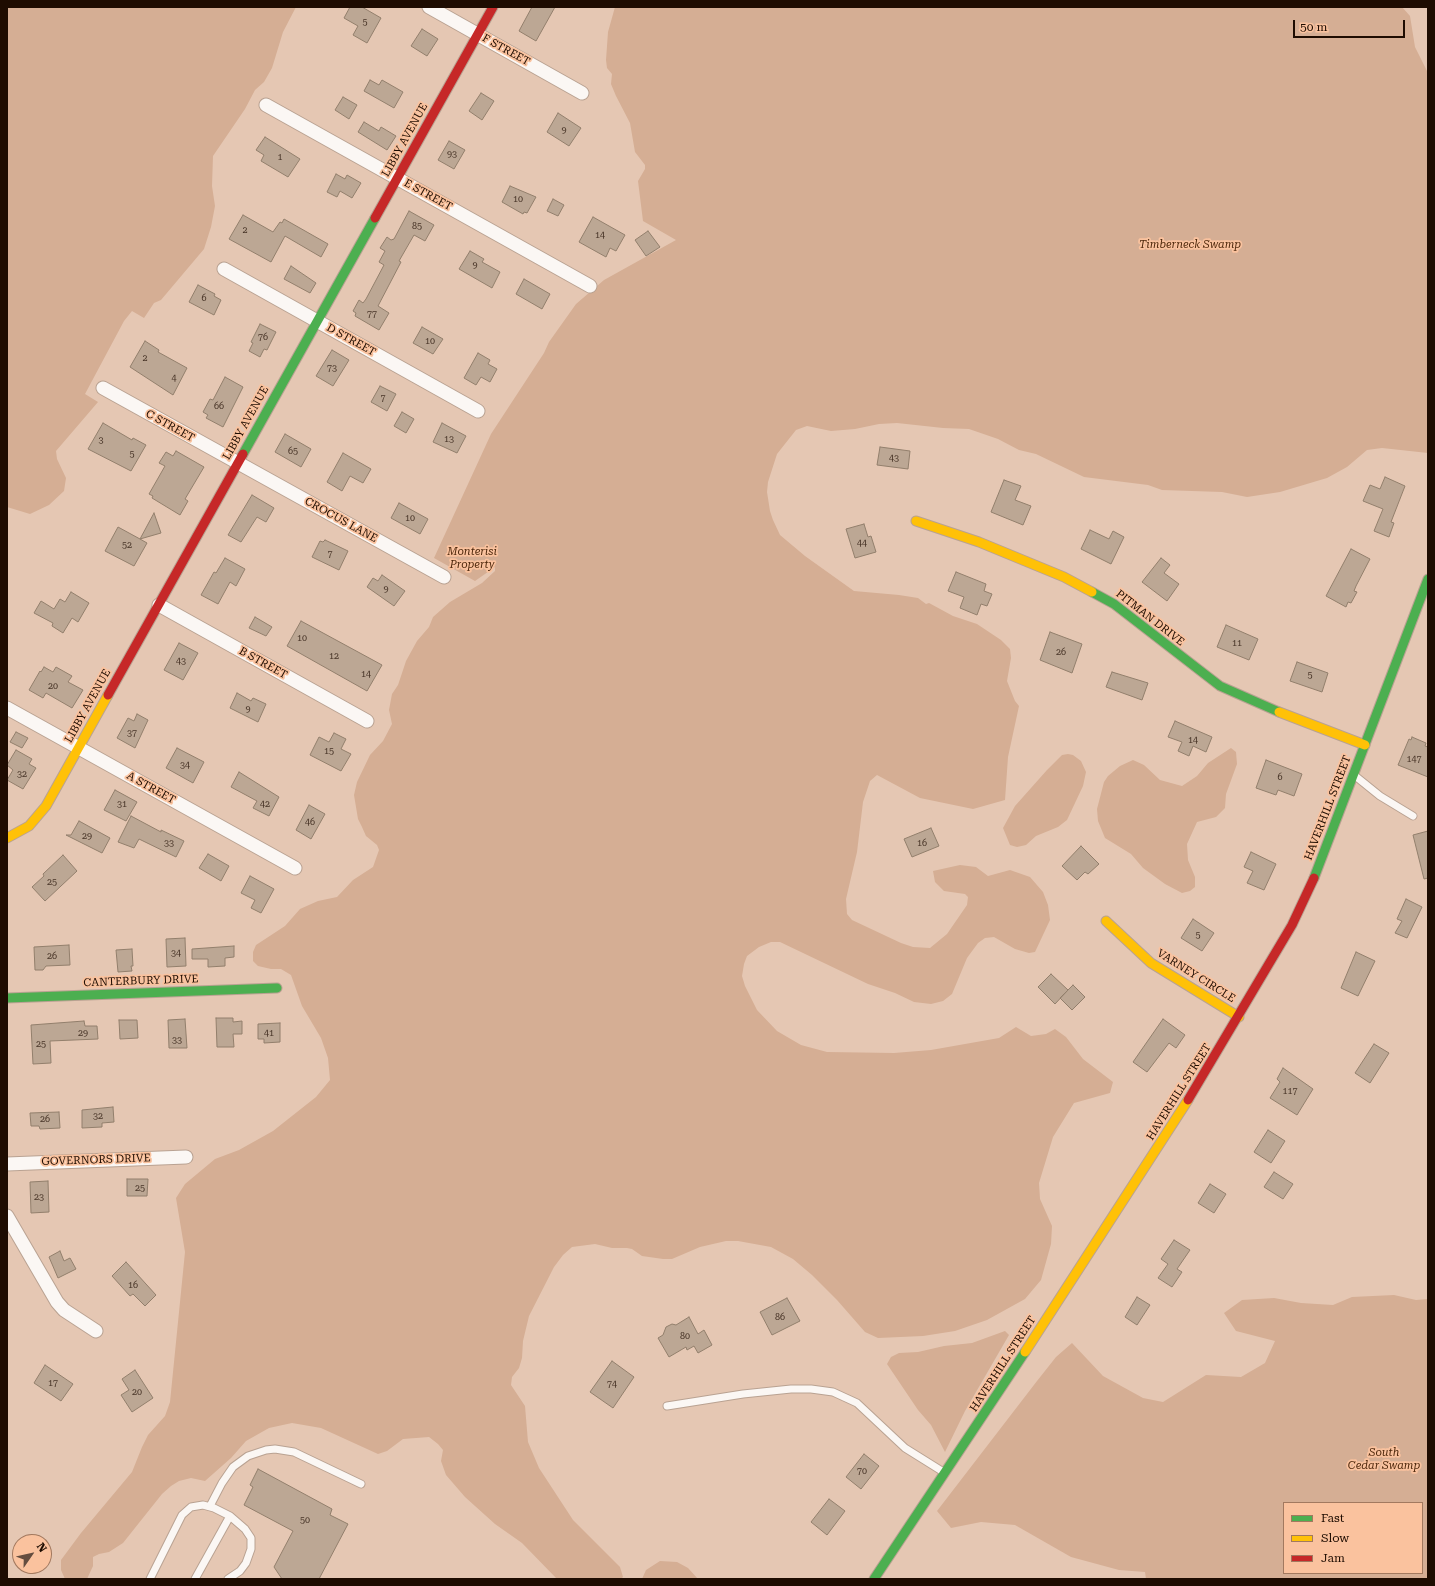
<!DOCTYPE html>
<html>
<head>
<meta charset="utf-8">
<style>
	body { margin:0 }
	#map { position:relative; width:1435px; height:1586px; overflow:hidden; background:#e5c7b3; font-family:"Roboto Serif",serif }
	canvas { display:block }
	.frame { position:absolute; inset:0; border:8px solid #1e0c01; pointer-events:none }
	.legend { position:absolute; left:1283px; top:1502px; width:140px; height:72px; box-sizing:border-box; background:#fac29e; border:1px solid #a2795f; margin:0; padding:5px 7px; list-style:none; font-size:12px; color:#1e0c01 }
	.legend li { display:flex; align-items:center; gap:8px; height:20px }
	.legend b { width:20px; border:1px solid #a2795f }
	.north { position:absolute; left:12px; top:1534px; width:40px; height:40px; box-sizing:border-box; background:#fac29e; border:1px solid #a2795f; border-radius:50%; rotate:56deg; font-size:11px; font-weight:700; line-height:16px; text-align:center; color:#1e0c01 }
	.north::after { content:''; display:block; margin:auto; width:14px; height:18px; background:#644d3f; clip-path:polygon(50% 0,100% 100%,50% 72%,0 100%) }
	.scale { position:absolute; left:1293px; top:20px; width:112px; height:18px; box-sizing:border-box; border:2px solid #1e0c01; border-top:0; padding-left:5px; font-size:12px; line-height:14px; white-space:nowrap; color:#1e0c01; -webkit-text-stroke:3px #fac29e; paint-order:stroke }
</style>
</head>
<body>
<div id="map">
<canvas width="1435" height="1586"></canvas>
<div class="frame"></div>
<ul class="legend">
<li><b style="height:5px;background:#4caf50"></b>Fast</li>
<li><b style="height:5px;background:#ffc107"></b>Slow</li>
<li><b style="height:5px;background:#c62828"></b>Jam</li>
</ul>
<div class="north">N</div>
<div class="scale">50 m</div>
</div>
<script>
const context = document.querySelector('canvas').getContext('2d');
context.lineJoin = 'round';
function fillPath(path, color) { context.fillStyle = color; context.fill(path, 'evenodd'); }
const shape = rows => new Path2D(rows.map(r => 'M' + r).join(''));
function trace(path, color, width, dash) { context.strokeStyle = color; context.lineWidth = width; context.lineCap = dash ? 'butt' : 'round'; context.setLineDash(dash || []); context.stroke(path); }
function drawText(font, color, halo, rows, align = 'center') {
  context.font = font + ' "Roboto Serif",serif'; context.lineWidth = 3.5; context.setLineDash([]); context.textBaseline = 'middle'; context.strokeStyle = halo; context.fillStyle = color; for (const [text, x, y, turn = 0] of rows) {
    context.save(); context.translate(x, y); context.rotate((+turn || 0) * Math.PI / 180); context.textAlign = isNaN(turn) ? turn : align; if (halo) context.strokeText(text, 0, 0); context.fillText(text, 0, 0); context.restore();
  }
}
const green = shape([
	[7,7,296,7,283,32,272,68,264,82,255,90,245,109,213,156,212,186,215,206,211,227,204,249,161,300,154,303,144,318,132,311,124,321,85,394,98,402,56,451,57,459,66,478,64,491,49,505,30,514,7,507],
	[615,7,1402,7,1410,16,1415,47,1428,73,1428,453,1382,448,1367,450,1347,467,1327,478,1280,492,1247,497,1222,492,1162,490,1148,485,1084,477,1036,454,1019,450,998,439,969,429,943,428,897,423,879,424,855,429,831,431,807,426,796,430,777,454,768,482,767,492,770,511,773,520,780,535,805,556,854,591,899,595,918,598,926,604,929,603,953,616,977,624,1001,640,1010,649,1011,658,1007,681,1015,701,1019,706,1008,757,1005,800,973,809,920,798,877,775,870,781,863,802,857,852,846,899,847,914,852,920,901,943,913,947,930,948,947,934,967,905,968,897,965,894,944,891,935,882,933,871,960,865,976,867,988,876,1010,870,1030,877,1043,892,1048,905,1050,920,1035,952,1029,953,1015,949,994,937,985,938,978,943,967,958,952,994,943,1001,931,1004,914,1002,895,993,868,984,780,942,771,942,759,947,747,956,744,964,742,976,745,986,757,1010,777,1031,801,1045,827,1052,894,1053,931,1050,999,1038,1016,1027,1031,1036,1046,1034,1055,1029,1066,1037,1083,1059,1113,1082,1110,1093,1074,1103,1053,1137,1039,1183,1040,1199,1052,1226,1051,1244,1041,1280,1025,1299,987,1320,955,1331,923,1336,878,1338,865,1332,837,1300,812,1275,793,1259,771,1247,738,1241,726,1241,700,1247,672,1259,663,1259,642,1256,632,1249,627,1248,612,1248,595,1244,572,1247,563,1255,554,1267,529,1316,523,1341,522,1358,519,1368,512,1377,511,1385,525,1406,528,1442,539,1468,573,1520,620,1567,623,1577,621,1579,557,1579,522,1543,495,1524,465,1497,446,1475,441,1461,443,1450,438,1444,429,1437,403,1439,387,1451,378,1454,321,1428,292,1423,269,1428,246,1441,231,1458,205,1481,191,1478,179,1481,171,1486,162,1494,123,1543,109,1552,99,1554,93,1557,93,1566,87,1579,65,1579,61,1570,61,1560,81,1533,132,1472,142,1447,148,1435,165,1416,170,1402,185,1252,176,1198,185,1184,215,1159,239,1150,273,1131,316,1097,330,1080,328,1058,321,1038,302,1006,291,975,281,969,271,969,258,966,253,961,253,952,256,945,285,926,300,909,318,901,337,897,353,880,373,867,379,850,377,845,366,836,362,827,358,819,354,795,357,782,370,755,383,741,392,724,389,710,392,694,398,685,406,661,417,641,429,627,433,617,450,602,482,583,495,571,495,567,475,581,434,558,491,434,544,353,549,342,576,304,604,280,676,240,643,221,638,181,645,169,645,165,635,152,630,123,616,96,611,84,612,74,607,68,606,60,608,32],
	[1231,748,1236,752,1237,764,1226,794,1225,808,1216,817,1197,822,1187,844,1188,860,1195,877,1195,887,1190,891,1182,893,1165,884,1143,868,1131,854,1105,838,1098,821,1097,809,1104,782,1108,776,1120,766,1133,760,1144,765,1160,780,1182,786,1197,776,1208,763],
	[1068,754,1073,755,1081,761,1086,772,1083,786,1067,820,1058,827,1036,836,1026,845,1017,847,1010,845,1003,828,1015,806,1047,770,1062,755],
	[1394,1295,1416,1300,1428,1299,1428,1579,1146,1579,1145,1572,1119,1570,1071,1557,1015,1525,981,1522,951,1528,937,1511,1037,1381,1056,1357,1072,1343,1103,1376,1143,1398,1163,1402,1206,1375,1241,1377,1265,1363,1275,1341,1236,1331,1224,1313,1242,1300,1274,1298,1301,1303,1333,1305,1352,1297],
	[1284,1503,1422,1503,1422,1573,1284,1573],
	[1005,1331,1009,1335,965,1411,945,1452,931,1425,918,1410,887,1364,891,1357,899,1353,918,1352,944,1346,972,1343],
	[660,1561,677,1562,688,1568,698,1579,642,1579,646,1570]
]);
const building = shape([
	[350,7,362,7,381,18,367,43,353,35,358,26,344,18,350,7],
	[532,7,555,7,536,41,519,31,532,7],
	[422,29,438,39,427,56,411,46,422,29],
	[370,80,379,85,382,80,403,92,394,108,364,91,370,80],
	[481,93,494,101,482,120,469,111,481,93],
	[343,97,357,105,349,119,335,110,343,97],
	[558,113,581,128,569,146,547,132,558,113],
	[364,122,379,131,381,127,396,136,387,150,358,132,364,122],
	[265,137,300,159,288,177,261,161,264,155,256,150,265,137],
	[449,141,465,150,454,169,438,160,449,141],
	[336,174,345,179,347,175,361,183,352,198,340,191,337,197,327,192,336,174],
	[510,186,536,197,527,213,524,212,523,214,502,202,510,186],
	[553,199,564,205,558,216,547,211,553,199],
	[409,211,434,225,425,241,414,235,399,261,401,262,378,306,389,313,379,330,355,316,356,313,353,311,359,300,363,303,366,299,384,265,379,262,385,251,380,248,387,237,391,240,394,239,409,211],
	[243,215,273,232,280,222,282,223,284,219,328,244,321,257,285,236,271,262,229,239,243,215],
	[593,217,625,235,616,251,610,248,606,257,579,242,593,217],
	[648,231,660,247,646,256,635,240,648,231],
	[470,251,484,259,482,262,500,272,492,288,459,269,470,251],
	[291,266,316,283,310,293,284,279,291,266],
	[524,279,550,294,542,309,516,294,524,279],
	[198,285,215,294,214,296,221,300,214,315,189,302,198,285],
	[260,324,276,332,267,350,264,349,260,357,249,351,253,343,251,342,260,324],
	[422,327,443,339,433,354,413,343,422,327],
	[145,341,159,350,158,352,187,368,173,395,130,367,145,341],
	[332,350,349,360,333,386,316,376,332,350],
	[478,353,490,360,488,364,497,369,490,382,481,377,476,385,464,378,478,353],
	[225,377,243,387,223,427,206,418,208,415,203,412,210,399,213,400,225,377],
	[380,386,396,394,387,411,371,402,380,386],
	[402,412,414,419,406,433,394,426,402,412],
	[103,423,132,440,133,438,146,445,131,471,88,449,103,423],
	[442,423,466,436,457,453,433,442,442,423],
	[285,434,311,449,301,467,275,452,285,434],
	[880,447,910,451,908,469,877,465,880,447],
	[176,451,204,467,185,499,188,501,180,515,152,498,153,496,149,494,165,466,159,463,166,452,173,456,176,451],
	[343,453,371,469,363,483,350,476,342,491,327,482,343,453],
	[1385,477,1405,486,1391,522,1394,523,1389,537,1374,531,1383,509,1363,501,1370,485,1380,489,1385,477],
	[1004,480,1021,486,1015,500,1031,506,1023,525,991,512,1004,480],
	[252,495,274,508,266,522,257,517,241,542,228,535,252,495],
	[399,503,428,519,420,534,391,518,399,503],
	[154,513,161,533,140,539,147,543,134,566,105,551,118,527,140,539,154,513],
	[864,524,868,537,871,536,876,552,855,558,846,529,864,524],
	[1090,530,1109,539,1113,531,1124,537,1111,564,1081,549,1090,530],
	[325,540,348,551,339,570,312,557,320,541,323,542,325,540],
	[1351,549,1370,559,1356,586,1354,591,1357,592,1351,603,1348,602,1346,607,1326,596,1351,549],
	[225,558,245,569,236,586,230,582,218,604,201,595,214,572,216,573,225,558],
	[1161,558,1170,565,1164,573,1179,584,1167,601,1142,582,1161,558],
	[956,572,986,584,984,591,992,594,987,606,981,604,977,615,960,608,964,597,948,591,956,572],
	[382,575,405,591,394,606,367,587,373,578,378,581,382,575],
	[71,592,89,603,78,622,72,618,63,633,52,626,53,623,34,613,41,601,54,609,60,599,65,602,71,592],
	[255,617,272,627,266,636,249,628,255,617],
	[301,621,382,665,367,691,287,646,301,621],
	[1226,625,1258,639,1249,660,1217,647,1226,625],
	[1050,632,1082,644,1072,673,1040,660,1050,632],
	[179,643,198,653,183,680,164,670,179,643],
	[1297,662,1328,673,1322,692,1290,681,1297,662],
	[44,667,53,672,56,667,72,676,68,682,83,690,72,708,46,693,43,698,29,690,40,671,41,672,44,667],
	[1112,672,1148,683,1142,700,1106,687,1112,672],
	[237,693,251,701,253,698,266,704,258,722,230,708,237,693],
	[137,714,148,720,135,748,117,738,128,718,134,721,137,714],
	[1175,721,1212,737,1206,752,1193,746,1189,756,1178,751,1182,742,1168,737,1175,721],
	[16,732,28,738,22,748,10,742,16,732],
	[334,733,346,739,341,749,351,754,341,771,310,755,319,737,329,742,334,733],
	[1412,737,1426,743,1425,746,1428,747,1428,777,1398,765,1409,739,1411,740,1412,737],
	[177,748,204,762,193,783,166,768,177,748],
	[16,750,32,759,29,764,36,768,23,789,7,780,13,770,7,765,16,750],
	[1266,760,1302,774,1294,796,1278,790,1276,795,1256,788,1266,760],
	[239,772,279,797,269,816,253,808,257,801,231,787,239,772],
	[115,790,137,802,126,821,104,810,115,790],
	[309,805,325,814,311,839,296,830,309,805],
	[131,816,161,832,161,830,184,841,176,857,139,839,134,848,118,842,131,816],
	[79,821,110,838,102,853,66,835,71,835,79,821],
	[931,828,939,846,912,857,904,839,931,828],
	[1428,831,1428,878,1424,879,1413,835,1428,831],
	[1081,846,1099,864,1088,874,1085,872,1077,880,1062,866,1081,846],
	[1251,852,1276,864,1264,890,1247,883,1253,871,1244,867,1251,852],
	[208,854,229,866,221,881,199,868,208,854],
	[63,855,77,871,45,901,32,887,44,876,43,874,63,855],
	[250,876,274,889,261,913,251,908,255,900,241,893,250,876],
	[1406,899,1422,907,1407,938,1395,933,1402,921,1397,919,1406,899],
	[1193,919,1214,933,1202,951,1181,938,1193,919],
	[185,938,186,966,167,967,166,939,185,938],
	[69,945,70,965,46,966,43,970,35,970,34,947,69,945],
	[234,946,234,957,225,958,225,966,208,967,208,959,192,959,192,949,234,946],
	[132,949,133,966,131,966,132,971,118,972,116,950,132,949],
	[1356,952,1375,961,1358,996,1341,988,1356,952],
	[1051,974,1068,990,1055,1004,1038,987,1051,974],
	[1073,985,1085,997,1072,1010,1060,998,1073,985],
	[216,1018,233,1018,233,1022,242,1021,242,1034,233,1034,234,1047,217,1047,216,1018],
	[185,1019,187,1048,169,1048,168,1020,185,1019],
	[1163,1019,1185,1035,1176,1048,1169,1043,1147,1072,1133,1062,1163,1019],
	[119,1020,137,1020,138,1038,120,1039,119,1020],
	[84,1021,85,1026,97,1026,98,1039,50,1041,51,1063,33,1064,31,1025,84,1021],
	[280,1023,280,1042,264,1043,264,1039,258,1039,258,1024,280,1023],
	[1374,1044,1389,1053,1370,1083,1355,1073,1374,1044],
	[1283,1068,1313,1089,1297,1115,1270,1098,1280,1082,1277,1079,1283,1068],
	[113,1107,114,1122,102,1123,102,1127,82,1128,82,1110,113,1107],
	[59,1112,60,1128,40,1129,39,1126,31,1126,30,1113,59,1112],
	[1268,1130,1285,1141,1271,1163,1254,1152,1268,1130],
	[1274,1172,1293,1184,1283,1199,1264,1187,1274,1172],
	[127,1179,148,1179,147,1196,127,1196,127,1179],
	[48,1181,49,1212,31,1213,30,1182,48,1181],
	[1210,1184,1226,1194,1214,1213,1198,1203,1210,1184],
	[1174,1240,1190,1250,1177,1269,1182,1272,1172,1287,1158,1278,1168,1264,1161,1259,1174,1240],
	[60,1251,64,1261,70,1258,76,1269,58,1278,49,1257,60,1251],
	[126,1262,156,1295,145,1306,133,1294,130,1296,112,1276,126,1262],
	[1137,1297,1150,1305,1137,1325,1125,1317,1137,1297],
	[787,1298,800,1321,772,1335,760,1312,787,1298],
	[689,1317,698,1334,704,1330,712,1345,698,1353,694,1346,687,1350,686,1347,669,1357,658,1338,663,1335,666,1327,672,1324,676,1325,689,1317],
	[612,1361,634,1377,613,1408,590,1392,612,1361],
	[45,1365,73,1384,61,1401,34,1383,45,1365],
	[135,1370,153,1398,132,1412,121,1395,129,1390,122,1379,135,1370],
	[864,1454,879,1466,861,1489,846,1477,864,1454],
	[258,1469,332,1509,330,1515,348,1524,319,1579,282,1579,274,1567,293,1531,244,1505,253,1487,250,1485,258,1469],
	[829,1499,845,1511,827,1535,811,1522,829,1499]
]);
const lane = shape([
	[1354,775,1380,796,1413,816],
	[667,1406,743,1394,791,1389,811,1389,833,1392,857,1403,905,1448,945,1473],
	[210,1506,222,1483,233,1467,248,1456,266,1450,275,1449,294,1452,361,1484],
	[150,1579,182,1515,191,1507,203,1505,214,1508,230,1516,245,1529,251,1538,251,1549,246,1563,240,1571,228,1579],
	[195,1579,230,1516]
]);
const street = shape([
	[429,7,582,93],
	[266,105,590,286],
	[224,269,478,411],
	[103,388,444,577],
	[159,605,367,721],
	[7,708,295,868],
	[7,1164,186,1157],
	[7,1216,57,1302,64,1310,96,1331]
]);
const fast = shape([
	[243,454,375,218],
	[1092,592,1114,604,1220,686,1279,712],
	[1314,878,1428,579],
	[7,998,277,988],
	[874,1579,1025,1352]
]);
const slow = shape([
	[916,521,979,542,1064,577,1092,592],
	[1279,712,1365,745],
	[7,838,29,826,46,806,108,695],
	[1106,921,1151,963,1239,1017],
	[1025,1352,1188,1100]
]);
const jam = shape([
	[375,218,493,7],
	[108,695,243,454],
	[1188,1100,1292,925,1314,878]
]);
const numberNames = [
	["5",365,22],
	["9",564,130],
	["93",452,154],
	["1",280,157],
	["10",518,199],
	["85",417,226],
	["2",245,230],
	["14",600,235],
	["9",475,265],
	["6",204,298],
	["77",372,314],
	["76",263,337],
	["10",430,341],
	["2",145,358],
	["73",332,368],
	["4",174,378],
	["7",383,398],
	["66",219,406],
	["13",449,439],
	["3",101,440],
	["65",293,451],
	["5",132,454],
	["43",894,458],
	["10",410,518],
	["44",862,543],
	["52",127,545],
	["7",330,554],
	["9",386,589],
	["10",302,638],
	["11",1237,643],
	["26",1061,652],
	["12",334,656],
	["43",181,661],
	["14",366,674],
	["5",1310,675],
	["20",53,686],
	["9",248,709],
	["37",132,733],
	["14",1193,740],
	["15",329,751],
	["147",1414,759],
	["34",185,765],
	["32",22,774],
	["6",1280,777],
	["31",122,804],
	["42",265,804],
	["46",310,822],
	["29",87,836],
	["33",169,843],
	["16",922,843],
	["25",52,882],
	["5",1198,935],
	["34",176,953],
	["26",52,956],
	["29",83,1033],
	["41",269,1033],
	["33",177,1040],
	["25",41,1044],
	["117",1290,1091],
	["32",98,1116],
	["26",45,1119],
	["25",140,1188],
	["23",39,1197],
	["16",133,1285],
	["86",780,1317],
	["80",685,1336],
	["17",53,1383],
	["74",612,1384],
	["20",137,1392],
	["70",862,1471],
	["50",305,1520]
];
const streetNames = [
	["F STREET",506,50,29],
	["LIBBY AVENUE",405,140,-61],
	["E STREET",428,195,29],
	["D STREET",351,340,29],
	["LIBBY AVENUE",246,423,-61],
	["C STREET",170,426,29],
	["CROCUS LANE",341,520,29],
	["PITMAN DRIVE",1150,618,38],
	["B STREET",263,663,29],
	["LIBBY AVENUE",88,706,-61],
	["A STREET",151,788,29],
	["HAVERHILL STREET",1328,808,-69],
	["VARNEY CIRCLE",1196,976,32],
	["CANTERBURY DRIVE",141,981,-2],
	["HAVERHILL STREET",1179,1092,-58],
	["GOVERNORS DRIVE",96,1160,-2],
	["HAVERHILL STREET",1003,1364,-57]
];
const parkNames = [
	["Timberneck Swamp",1190,245],
	["Monterisi",472,552],
	["Property",472,565],
	["South",1384,1453],
	["Cedar Swamp",1384,1466]
];
fillPath(green, '#d5ae94');
fillPath(building, '#bca794');
trace(building, '#927f6c', 1);
trace(lane, '#b9a292', 9);
trace(street, '#b9a292', 15);
trace(fast, '#b9a292', 11);
trace(slow, '#b9a292', 11);
trace(jam, '#b9a292', 11);
trace(lane, '#fbf7f4', 7);
trace(street, '#fbf7f4', 13);
trace(fast, '#4caf50', 9);
trace(slow, '#ffc107', 9);
trace(jam, '#c62828', 9);
drawText('9px', '#463326', null, numberNames);
drawText('11px', '#1e0c01', '#fac29e', streetNames);
drawText('italic 11px', '#4e280c', '#fac29e', parkNames);
</script>
</body>
</html>
